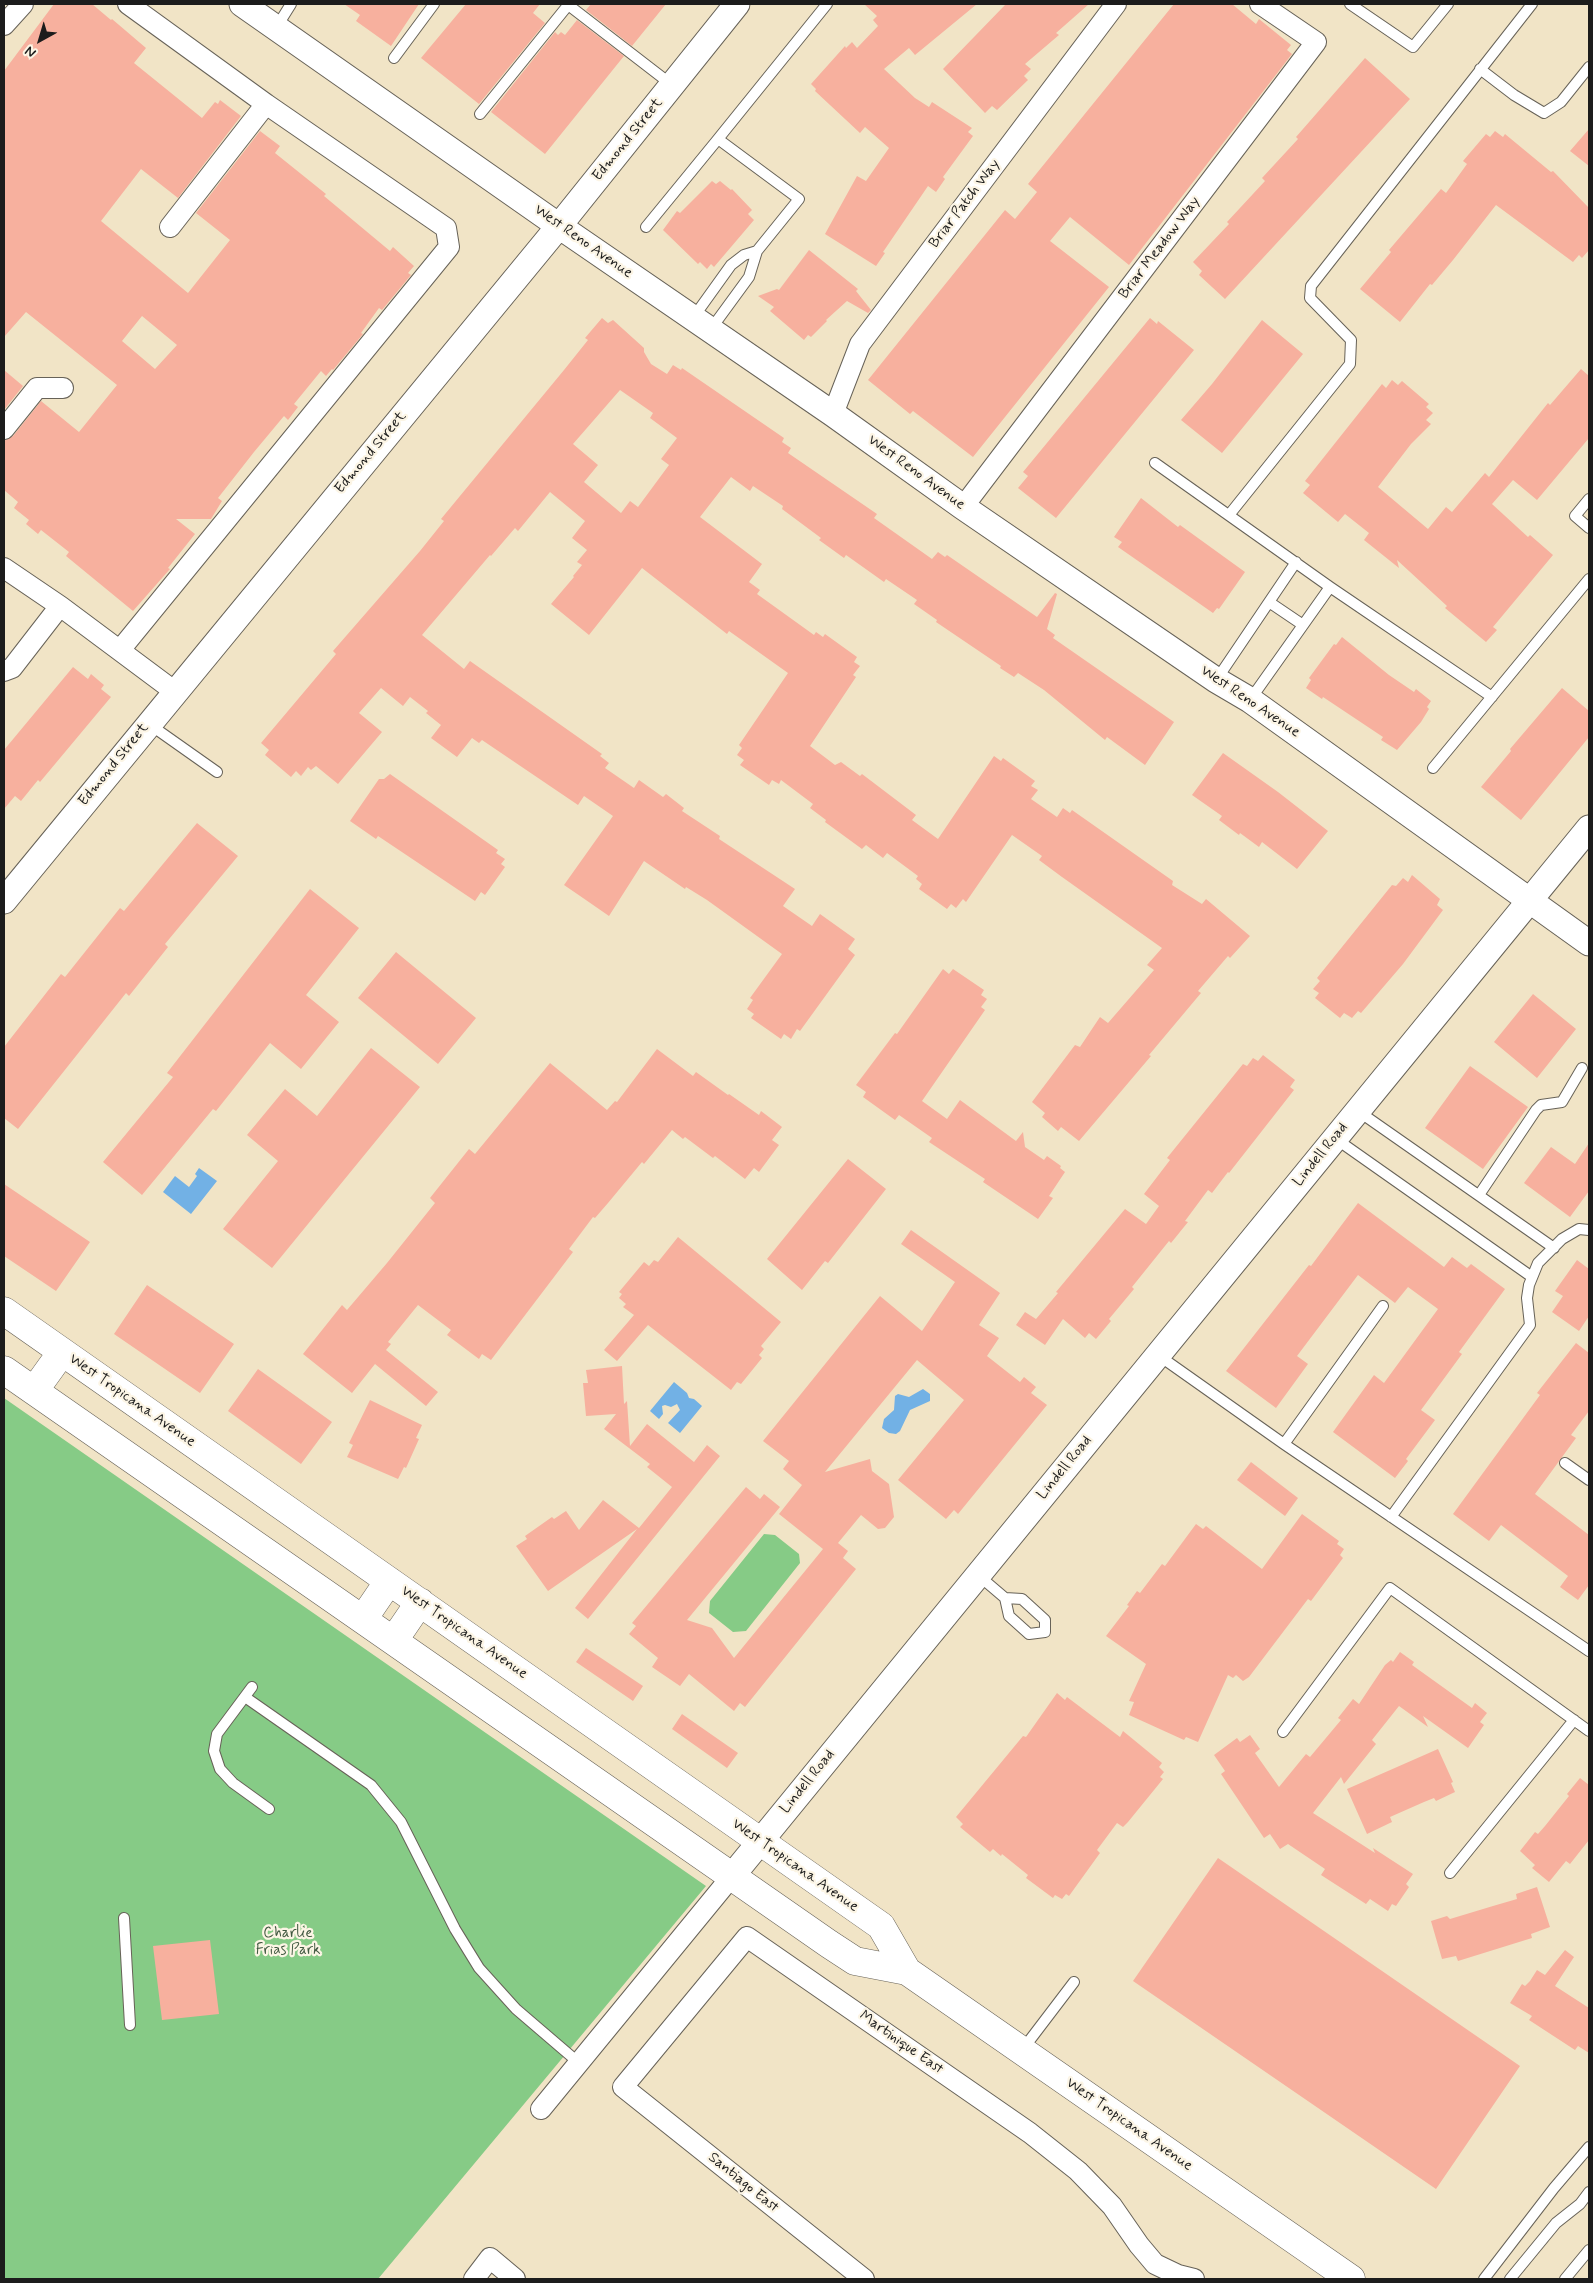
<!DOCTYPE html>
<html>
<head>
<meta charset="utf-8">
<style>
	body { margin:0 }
	#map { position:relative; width:1593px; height:2283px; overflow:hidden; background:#f1e4c6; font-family:Mynerve,sans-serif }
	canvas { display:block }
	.frame { position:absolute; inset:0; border:5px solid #1c1c1c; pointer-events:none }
	.north { position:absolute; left:15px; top:15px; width:50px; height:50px; -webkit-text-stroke:4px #fcf5e5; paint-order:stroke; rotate:219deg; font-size:14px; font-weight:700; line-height:20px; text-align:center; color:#1c1c1c }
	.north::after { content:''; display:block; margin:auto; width:18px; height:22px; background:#1c1c1c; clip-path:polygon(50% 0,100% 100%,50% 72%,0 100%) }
</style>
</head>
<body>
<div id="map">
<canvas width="1593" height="2283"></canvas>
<div class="frame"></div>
<div class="north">N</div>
</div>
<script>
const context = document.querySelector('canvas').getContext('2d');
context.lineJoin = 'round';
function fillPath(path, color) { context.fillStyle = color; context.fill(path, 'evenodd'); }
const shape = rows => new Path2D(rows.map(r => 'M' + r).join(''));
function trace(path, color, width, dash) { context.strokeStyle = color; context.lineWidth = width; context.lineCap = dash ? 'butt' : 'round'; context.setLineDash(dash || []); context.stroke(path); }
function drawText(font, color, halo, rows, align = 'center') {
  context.font = font + ' Mynerve,sans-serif'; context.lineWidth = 4.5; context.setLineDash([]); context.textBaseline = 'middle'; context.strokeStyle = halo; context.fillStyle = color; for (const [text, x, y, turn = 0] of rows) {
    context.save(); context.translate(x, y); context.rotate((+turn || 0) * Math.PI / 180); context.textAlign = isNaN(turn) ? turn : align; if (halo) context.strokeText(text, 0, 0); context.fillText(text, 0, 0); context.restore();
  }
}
const green = shape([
	[4,1398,706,1886,378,2279,4,2279],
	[764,1534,775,1535,799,1554,800,1563,746,1631,733,1632,709,1613,710,1601]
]);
const water = shape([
	[199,1168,217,1181,191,1214,163,1192,175,1176,189,1187,197,1176,195,1174],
	[674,1382,687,1393,689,1398,694,1399,702,1406,680,1433,668,1423,680,1410,677,1404,671,1407,665,1405,662,1406,663,1414,659,1419,650,1411],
	[923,1389,930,1394,930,1401,910,1410,900,1431,896,1434,889,1433,882,1428,884,1419,894,1410,895,1396,898,1394,909,1397]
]);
const building = shape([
	[54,4,92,4,111,20,112,19,146,48,134,63,202,118,215,102,218,104,220,100,241,116,178,198,141,169,101,221,188,293,230,240,196,213,260,131,280,146,275,153,326,194,324,196,390,251,393,247,414,266,408,273,411,275,382,310,379,308,361,333,363,334,333,370,332,369,326,376,321,371,294,404,298,407,288,420,284,416,254,452,218,498,222,501,211,519,176,519,195,534,168,568,170,569,133,611,66,556,69,552,41,530,38,534,26,524,29,520,14,508,18,502,4,490,4,441,13,436,41,401,79,432,117,385,26,312,4,337,4,71],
	[142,316,177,345,155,369,122,341],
	[344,4,419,4,391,46,356,21,360,15],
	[466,4,540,4,533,13,545,23,479,104,421,58],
	[591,4,666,4,632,46,586,10],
	[864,4,977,4,915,55,909,48,884,69,915,98,929,107,932,102,972,128,968,132,973,136,943,177,945,179,936,192,928,186,883,252,885,253,876,266,825,234,857,176,866,181,889,148,865,127,860,133,815,91,816,89,811,84,845,46,846,48,852,42,857,48,878,26,873,20,877,16],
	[1006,4,1089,4,1056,33,1059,35,1025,64,1031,69,1024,76,1028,80,997,110,992,106,985,113,943,69],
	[1174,4,1232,4,1256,24,1259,19,1291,45,1287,50,1292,54,1129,265,1070,217,1050,241,1109,287,973,457,913,411,910,414,868,380,1005,210,1015,219,1037,192,1028,184],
	[577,20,624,56,545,154,491,112,555,32,558,35,561,32,565,35],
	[1365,58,1410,99,1225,299,1199,275,1202,271,1193,262,1229,224,1227,222,1265,181,1262,178,1298,139,1296,137],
	[1589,129,1589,166,1570,151],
	[1495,131,1503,137,1505,134,1551,172,1553,171,1589,208,1589,250,1582,258,1579,255,1573,262,1496,205,1453,260,1432,285,1430,284,1400,322,1360,289,1391,252,1389,250,1441,189,1446,193,1467,164,1463,161,1486,134,1490,137],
	[712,181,716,184,720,181,731,190,732,189,752,210,748,214,754,220,714,267,711,264,707,269,700,262,698,264,663,230,677,211,680,213],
	[809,250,858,289,856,291,871,310,868,313,847,301,826,320,827,321,811,337,808,335,804,340,770,311,774,307,758,296,777,289,779,290],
	[602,318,608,323,613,320,644,348,644,352,651,364,667,374,673,365,681,370,682,368,784,438,782,442,791,448,788,453,877,514,874,518,932,559,938,552,945,557,947,555,1037,617,1055,593,1057,594,1047,629,1055,635,1053,638,1174,722,1145,765,1107,737,1105,740,1044,690,1018,673,1014,677,1000,668,1001,666,936,622,937,620,914,604,917,600,886,579,884,582,846,555,844,558,819,540,821,538,782,509,783,506,753,486,750,491,731,477,700,517,762,564,749,582,760,590,757,594,814,635,816,632,823,637,825,634,857,657,854,662,860,666,853,675,856,677,810,746,835,765,841,762,860,776,862,774,916,815,912,820,938,839,994,756,1001,761,1003,758,1035,781,1031,786,1038,790,1031,799,1057,817,1063,808,1070,813,1072,810,1173,881,1172,885,1202,904,1206,899,1250,936,1230,958,1228,956,1198,991,1201,993,1149,1055,1151,1056,1079,1141,1061,1127,1058,1131,1042,1117,1045,1113,1032,1102,1075,1045,1080,1047,1100,1017,1108,1023,1154,970,1147,965,1162,948,1062,877,1039,860,1042,856,1012,835,966,902,963,899,956,908,951,904,947,909,919,889,922,884,916,879,918,876,887,853,883,858,866,845,862,849,825,822,826,820,810,808,813,804,781,780,779,784,772,780,769,785,740,765,744,760,737,755,742,748,739,745,788,673,729,631,727,634,642,568,589,635,551,604,574,577,573,576,582,565,577,562,587,550,572,538,585,521,550,492,518,531,515,528,491,556,490,555,422,635,464,669,470,661,602,754,600,756,609,763,605,768,634,788,639,780,663,797,666,794,684,808,682,811,720,836,719,839,795,889,783,906,812,926,820,914,855,939,848,949,855,955,800,1031,797,1029,791,1039,784,1034,781,1039,751,1018,754,1014,747,1009,753,1000,750,998,782,954,707,900,686,887,685,889,644,861,609,916,583,898,564,885,613,816,584,796,578,805,482,740,479,743,472,738,457,757,431,738,441,725,426,713,428,711,410,697,403,706,381,688,359,713,382,732,338,784,316,766,311,770,308,767,301,776,296,771,291,777,265,755,269,750,261,743,336,654,333,651,420,551,444,521,441,519,564,370,588,340,585,338],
	[620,390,653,413,650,418,677,438,661,459,669,465,638,507,630,501,621,513,584,482,598,465,573,444],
	[1150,318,1157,324,1158,321,1194,350,1056,518,1018,488,1028,476,1023,472],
	[1262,320,1303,354,1222,453,1181,420,1212,384],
	[1581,369,1589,376,1589,438,1537,500,1513,480,1492,504,1528,537,1530,535,1553,555,1493,627,1497,630,1486,642,1445,608,1447,606,1397,560,1399,568,1364,540,1369,533,1345,514,1338,522,1303,493,1310,485,1305,481,1382,384,1386,388,1392,380,1398,385,1402,381,1429,404,1426,407,1433,413,1426,420,1431,424,1411,444,1378,487,1428,529,1446,507,1452,512,1485,473,1489,477,1548,403,1550,405],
	[4,370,23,386,4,410],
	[1141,498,1178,527,1180,525,1245,572,1219,609,1217,608,1213,613,1118,547,1122,542,1114,537],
	[1342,637,1389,675,1414,692,1416,689,1431,701,1427,707,1429,709,1421,722,1397,750,1381,740,1383,737,1323,697,1322,699,1306,688,1311,680,1309,678,1334,644,1336,645],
	[73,667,88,679,91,674,104,685,101,689,111,697,40,782,38,780,21,801,15,796,4,809,4,750],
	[1562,688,1589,711,1589,737,1521,820,1481,787,1511,751,1510,749],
	[1223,753,1278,792,1328,831,1297,869,1262,842,1259,847,1240,833,1239,835,1219,820,1222,816,1192,795],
	[390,774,498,850,496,853,505,859,501,864,505,867,485,895,481,892,475,901,378,836,376,839,350,821,379,779,384,779],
	[197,823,238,856,165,944,168,947,129,996,126,993,18,1129,4,1118,4,1047,61,974,65,977,120,908,124,911],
	[1412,875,1440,899,1437,905,1443,910,1403,964,1361,1013,1358,1011,1352,1018,1344,1013,1340,1018,1315,998,1319,993,1313,989,1320,981,1317,978,1392,885,1396,886,1403,878,1408,882],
	[310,889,359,928,306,995,339,1022,301,1069,270,1043,216,1111,213,1109,142,1195,103,1162,173,1077,167,1073],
	[396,952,476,1018,438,1064,358,998],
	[943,969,949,974,953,969,984,990,981,995,987,999,981,1007,985,1010,922,1101,947,1119,960,1100,1016,1141,1023,1132,1025,1147,1044,1160,1047,1156,1061,1166,1060,1168,1065,1172,1049,1196,1053,1198,1038,1219,983,1182,985,1179,929,1142,932,1138,899,1115,895,1120,863,1097,866,1092,856,1085,895,1033,897,1034],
	[1533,994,1576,1029,1537,1078,1494,1042],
	[371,1048,420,1087,272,1268,223,1229,278,1161,247,1135,285,1089,317,1116],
	[657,1049,693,1076,696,1072,728,1095,729,1094,759,1115,761,1111,782,1127,772,1140,779,1145,759,1172,754,1168,745,1179,715,1156,713,1158,685,1137,683,1139,672,1130,644,1164,642,1162,608,1203,595,1218,593,1217,569,1249,573,1252,491,1360,482,1354,479,1359,447,1335,451,1330,418,1305,388,1342,391,1344,386,1350,438,1392,426,1406,375,1364,352,1393,303,1354,342,1305,347,1310,387,1263,435,1203,430,1198,469,1149,475,1154,550,1063,607,1110,615,1101,617,1102],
	[1263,1055,1295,1080,1290,1087,1294,1090,1229,1173,1228,1172,1212,1193,1208,1190,1185,1221,1188,1222,1171,1243,1169,1241,1132,1287,1134,1289,1109,1319,1111,1321,1096,1339,1089,1333,1085,1338,1063,1319,1045,1345,1016,1325,1025,1312,1036,1319,1058,1293,1056,1292,1125,1209,1146,1224,1159,1206,1144,1194,1170,1160,1167,1158,1243,1064,1247,1066,1253,1058,1258,1061],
	[1470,1066,1528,1107,1483,1169,1425,1128],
	[1589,1143,1589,1191,1570,1217,1524,1183,1551,1147,1575,1164],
	[848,1159,886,1189,828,1263,825,1261,802,1290,767,1259],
	[4,1184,90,1242,56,1291,4,1256],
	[1358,1203,1444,1267,1452,1257,1467,1268,1471,1264,1505,1289,1459,1352,1462,1354,1421,1410,1435,1420,1406,1459,1408,1461,1395,1478,1333,1432,1374,1375,1384,1383,1438,1309,1408,1287,1395,1303,1358,1275,1297,1356,1308,1364,1276,1408,1226,1371,1309,1265,1311,1266],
	[911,1230,1000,1293,979,1325,999,1338,987,1356,1020,1382,1024,1377,1036,1387,1031,1393,1047,1405,958,1514,954,1510,946,1519,898,1480,964,1400,917,1360,825,1472,870,1459,872,1471,889,1484,894,1517,885,1528,878,1529,861,1515,838,1543,848,1551,843,1558,856,1569,745,1707,740,1703,734,1711,689,1674,680,1686,652,1667,658,1658,629,1634,636,1626,632,1623,746,1487,760,1499,764,1494,780,1507,687,1620,712,1628,734,1658,823,1549,779,1514,802,1485,783,1469,789,1461,763,1441,880,1296,922,1331,955,1282,901,1244],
	[678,1237,781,1322,761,1346,764,1349,759,1355,762,1358,741,1384,737,1382,731,1390,648,1325,617,1361,604,1350,634,1315,623,1307,626,1304,619,1298,622,1294,619,1292,644,1262,649,1266,654,1260,658,1262],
	[1577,1260,1589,1269,1589,1316,1579,1331,1552,1312,1563,1296,1555,1291],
	[147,1285,234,1344,200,1393,114,1334],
	[1576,1343,1589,1353,1589,1411,1571,1435,1576,1438,1535,1494,1589,1535,1589,1585,1578,1600,1560,1587,1568,1576,1501,1525,1489,1541,1453,1514,1540,1395,1537,1393],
	[622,1366,624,1404,627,1401,630,1446,647,1424,694,1462,707,1445,720,1456,588,1619,575,1608,637,1529,548,1591,516,1546,527,1539,525,1536,552,1517,554,1519,566,1511,579,1530,603,1500,639,1528,672,1487,647,1467,650,1464,604,1429,616,1414,586,1416,583,1383,588,1383,586,1370],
	[258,1369,332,1422,301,1464,228,1411],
	[370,1400,422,1425,416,1438,419,1439,406,1468,404,1467,398,1479,347,1457,353,1445,349,1443],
	[1251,1462,1298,1498,1285,1516,1237,1480],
	[1302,1514,1339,1541,1337,1544,1344,1549,1340,1555,1343,1558,1311,1601,1308,1599,1249,1677,1243,1681,1236,1675,1233,1678,1228,1675,1198,1742,1186,1737,1184,1740,1129,1715,1134,1702,1129,1701,1146,1664,1106,1636,1129,1606,1127,1605,1137,1591,1140,1593,1162,1564,1165,1566,1196,1524,1203,1529,1206,1526,1262,1569],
	[586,1648,643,1686,633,1701,576,1662],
	[1400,1652,1414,1662,1412,1665,1472,1708,1475,1703,1487,1713,1480,1722,1484,1725,1468,1748,1423,1716,1428,1727,1399,1706,1372,1740,1376,1744,1344,1784,1341,1777,1313,1813,1375,1853,1373,1848,1413,1874,1406,1884,1409,1887,1396,1906,1392,1904,1388,1911,1370,1899,1366,1904,1321,1875,1325,1869,1288,1844,1280,1849,1270,1834,1264,1838,1221,1774,1225,1771,1214,1755,1237,1738,1240,1742,1250,1735,1260,1749,1255,1753,1279,1787,1306,1754,1310,1757,1341,1720,1338,1718,1353,1699,1359,1704,1385,1665,1391,1660,1393,1662],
	[1057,1693,1065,1700,1067,1697,1120,1737,1123,1731,1162,1763,1159,1767,1164,1772,1160,1777,1163,1779,1128,1822,1123,1827,1117,1823,1097,1850,1100,1853,1069,1896,1066,1894,1062,1899,1055,1895,1053,1898,1026,1878,1028,1875,1002,1854,1001,1856,993,1849,990,1852,960,1827,963,1824,956,1817,1023,1736,1026,1737],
	[682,1714,738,1753,727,1768,672,1729],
	[1438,1749,1453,1782,1451,1783,1455,1792,1436,1801,1434,1798,1424,1802,1390,1817,1392,1822,1367,1834,1347,1789],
	[1580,1778,1589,1785,1589,1840,1570,1864,1566,1861,1549,1882,1532,1868,1535,1865,1520,1851,1535,1832,1538,1834,1545,1826,1569,1796,1567,1794],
	[1218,1858,1520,2066,1436,2189,1133,1981],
	[1537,1887,1550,1927,1531,1934,1532,1938,1458,1961,1456,1956,1442,1959,1431,1921,1447,1916,1450,1919,1493,1906,1517,1899,1516,1894],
	[210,1940,219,2014,162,2020,153,1946],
	[1565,1950,1574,1957,1555,1986,1589,2008,1589,2053,1578,2046,1575,2050,1529,2020,1532,2016,1510,2003,1522,1984,1525,1986,1530,1981,1537,1970,1545,1975]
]);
const service = shape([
	[567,4,672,85],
	[1350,4,1413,47,1448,4],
	[276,28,291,4],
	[394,58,434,4],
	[1480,69,1514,95,1544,113,1561,102,1589,67],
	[480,114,569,4],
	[718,139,827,4],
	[646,227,718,139,799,199,757,251],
	[693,318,731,265,744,255,757,251,749,277,711,329],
	[1155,463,1330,587,1492,697],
	[1589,499,1575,516,1589,528],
	[1229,515,1350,364,1351,340,1310,298,1311,286,1532,4],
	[1269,602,1303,625],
	[1217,679,1296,562],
	[1250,700,1330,587],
	[149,724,217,772],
	[1433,768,1589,579],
	[1358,1111,1554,1248],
	[1336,1139,1532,1277],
	[1479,1195,1536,1110,1541,1105,1562,1102,1582,1068],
	[1158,1355,1284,1444,1589,1651],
	[1284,1444,1383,1306],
	[1565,1463,1589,1480],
	[1391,1517,1530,1325,1527,1298,1529,1285,1538,1263,1562,1239,1579,1229,1589,1230],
	[978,1575,1005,1598,1022,1599,1045,1620,1045,1632,1029,1634,1009,1616,1005,1598],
	[252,1687,217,1734,214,1751,220,1769,233,1783,269,1809],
	[245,1697,371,1785,401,1822,455,1929,479,1968,516,2009,579,2063],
	[1283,1732,1390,1588,1589,1731],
	[1450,1873,1574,1720],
	[124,1918,130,2025],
	[1023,2049,1074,1982],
	[1484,2279,1554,2188,1589,2147],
	[1510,2279,1556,2223,1580,2204,1589,2192],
	[1565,2279,1589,2250]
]);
const minor = shape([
	[128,4,266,104,170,227],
	[4,25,23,4],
	[833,414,860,344,1116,4],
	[4,429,37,388,63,388],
	[963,507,1316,42,1260,4],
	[4,568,60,606],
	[120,650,449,247,446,228,266,104],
	[4,671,12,668,60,606,174,691],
	[541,2109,732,1876],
	[474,2279,490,2258,515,2279],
	[864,2279,623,2087,747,1937,1030,2133,1078,2171,1112,2206,1139,2245,1155,2264,1178,2275,1194,2279]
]);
const tertiary = shape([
	[242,4,559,226,833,414,963,507,1216,680,1250,700,1589,943],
	[4,901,559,226,737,4],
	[732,1876,1589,828]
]);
const primary = shape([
	[4,1311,881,1926,907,1971],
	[4,1370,829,1944,855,1961,907,1971,1351,2279],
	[34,1391,62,1352],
	[363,1619,389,1581],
	[394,1640,420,1602]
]);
const streetNames = [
	["Edmond Street",628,140,-51],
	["Briar Patch Way",965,204,-53],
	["West Reno Avenue",583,242,35],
	["Briar Meadow Way",1160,248,-53],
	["Edmond Street",371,453,-50],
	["West Reno Avenue",916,473,36],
	["West Reno Avenue",1250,702,34],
	["Edmond Street",114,765,-51],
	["Lindell Road",1321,1155,-51],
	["West Tropicana Avenue",132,1401,35],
	["Lindell Road",1065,1468,-51],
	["West Tropicana Avenue",464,1633,35],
	["Lindell Road",808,1782,-51],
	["West Tropicana Avenue",795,1866,35],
	["Martinique East",901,2043,35],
	["West Tropicana Avenue",1129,2125,35],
	["Santiago East",743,2183,39]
];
const parkNames = [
	["Charlie",288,1934],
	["Frias Park",288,1951]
];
fillPath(green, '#86cb86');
fillPath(water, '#72b1e5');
fillPath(building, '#f7b09e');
trace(service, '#676258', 12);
trace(minor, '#676258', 22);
trace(tertiary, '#676258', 27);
trace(primary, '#676258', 29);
trace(service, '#fff', 10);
trace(minor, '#fff', 20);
trace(tertiary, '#fff', 25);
trace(primary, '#fff', 28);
drawText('15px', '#1c1c1c', '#fcf5e5', streetNames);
drawText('15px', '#415941', '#fcf5e5', parkNames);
</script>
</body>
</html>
